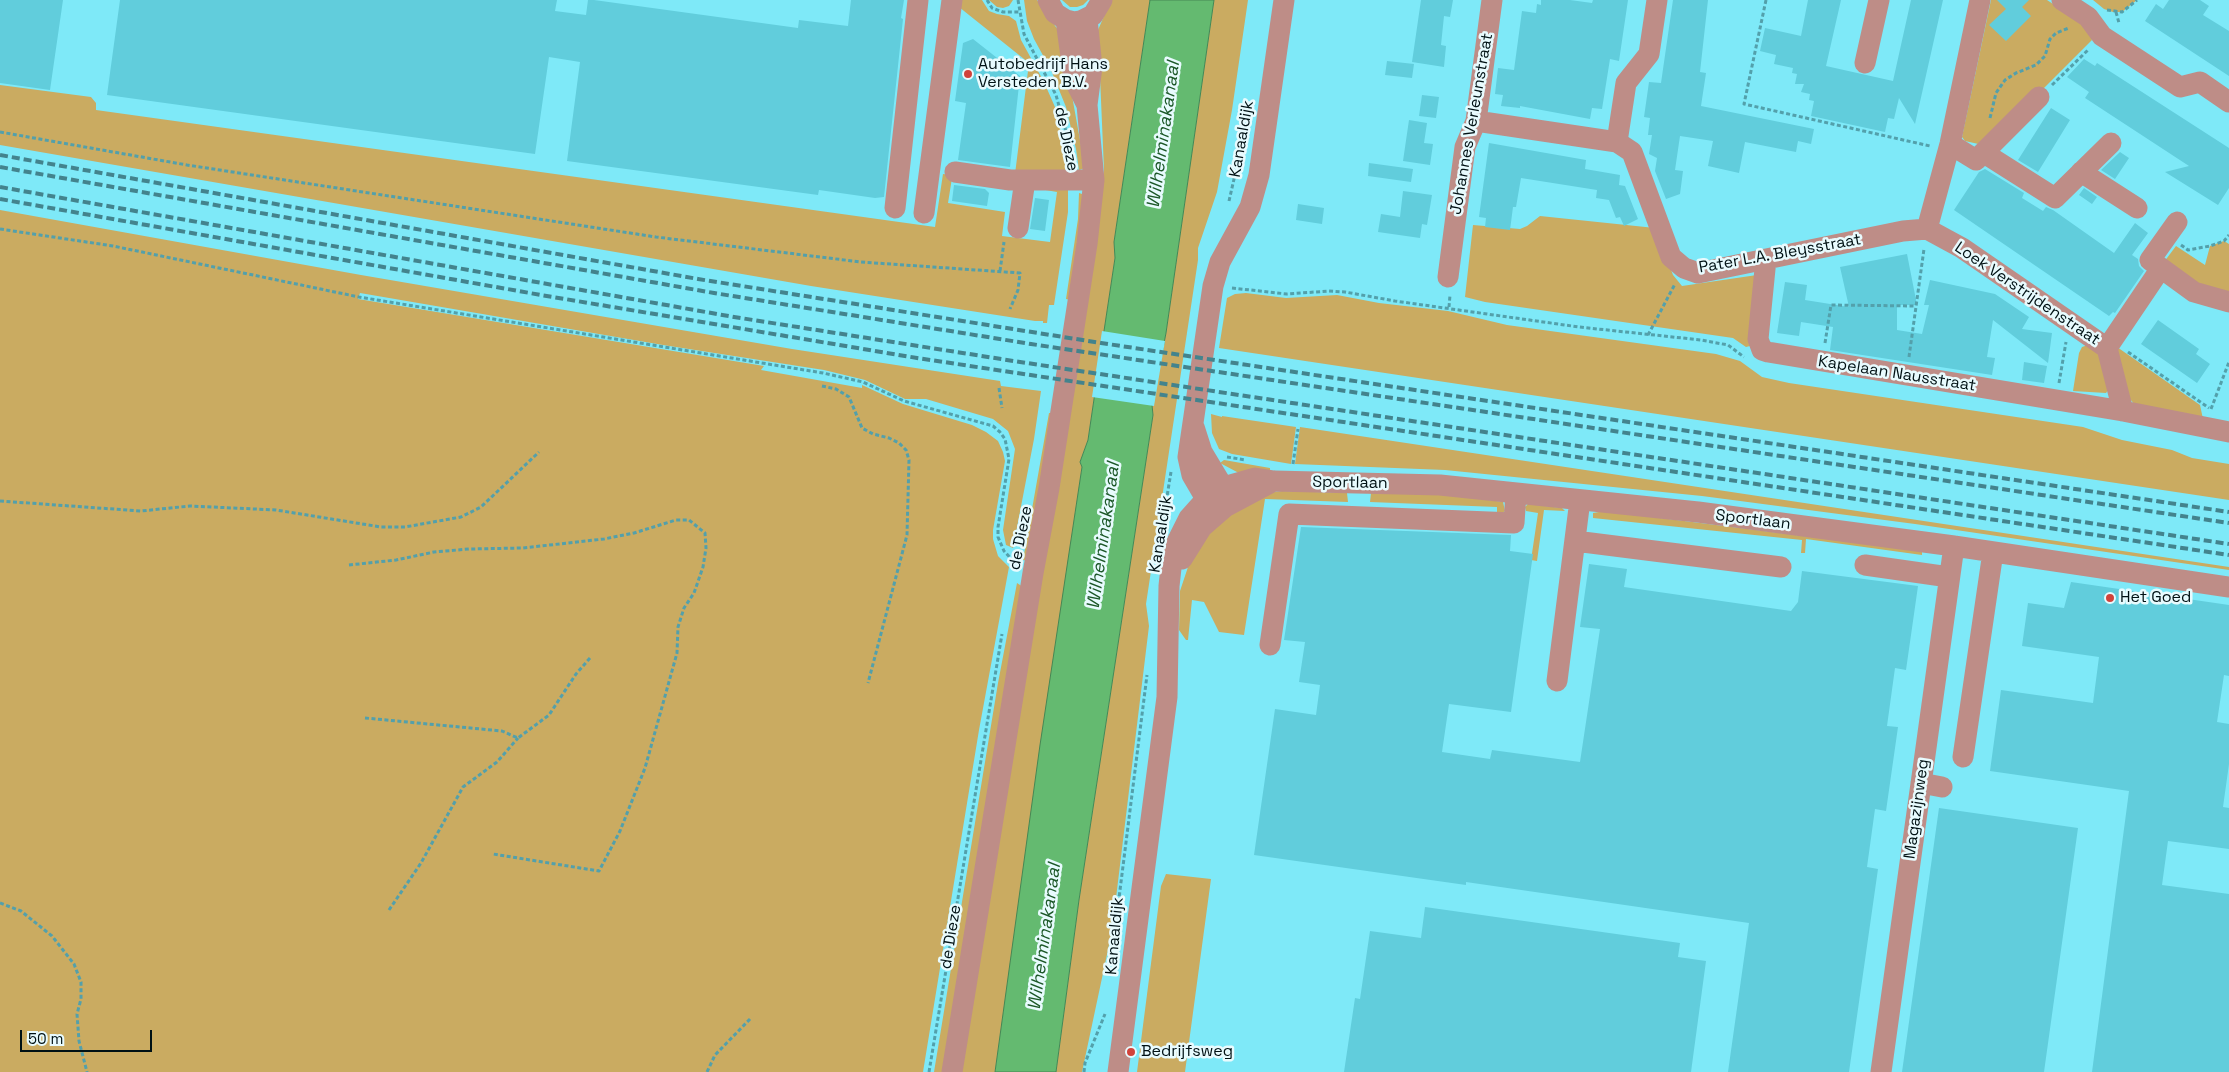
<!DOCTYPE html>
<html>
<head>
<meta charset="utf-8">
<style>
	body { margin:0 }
	#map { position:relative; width:2229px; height:1072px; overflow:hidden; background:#7ee9f8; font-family:"Space Grotesk",sans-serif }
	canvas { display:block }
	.scale { position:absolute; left:20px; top:1030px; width:132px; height:22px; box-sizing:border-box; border:2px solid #001114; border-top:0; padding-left:6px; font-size:15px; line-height:18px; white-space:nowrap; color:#001114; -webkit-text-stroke:4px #e8fbfe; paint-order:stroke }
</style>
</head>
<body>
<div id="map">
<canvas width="2229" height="1072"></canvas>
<div class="scale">50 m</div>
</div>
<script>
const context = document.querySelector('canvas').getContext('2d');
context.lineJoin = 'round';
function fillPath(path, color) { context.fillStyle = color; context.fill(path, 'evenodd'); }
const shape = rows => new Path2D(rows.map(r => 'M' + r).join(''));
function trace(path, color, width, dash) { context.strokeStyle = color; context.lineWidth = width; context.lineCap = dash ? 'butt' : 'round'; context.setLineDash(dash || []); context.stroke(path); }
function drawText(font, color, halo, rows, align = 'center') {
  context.font = font + ' "Space Grotesk",sans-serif'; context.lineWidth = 5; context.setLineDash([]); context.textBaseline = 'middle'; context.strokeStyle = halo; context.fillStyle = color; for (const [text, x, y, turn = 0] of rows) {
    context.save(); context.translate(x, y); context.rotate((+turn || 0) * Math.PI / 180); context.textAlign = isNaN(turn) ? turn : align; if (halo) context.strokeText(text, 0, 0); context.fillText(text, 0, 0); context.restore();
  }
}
const green = shape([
	[959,0,982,0,989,11,997,14,1009,16,1016,21,1021,40,1044,82,1055,107,1065,150,1068,174,1015,174,1029,63,959,7],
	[989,0,1013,0,1009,6,1003,8,997,7],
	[1024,0,1037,0,1058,30,1067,68,1085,168,1079,170,1076,149,1066,107,1051,70,1034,39,1027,21],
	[1062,0,1088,0,1083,5,1077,7,1070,7],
	[1111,0,1150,0,1114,242,1115,258,1088,440,1080,462,1082,467,995,1072,960,1072,1101,203,1104,170,1098,30],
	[1214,0,1248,0,1232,110,1217,192,1198,248,1198,260,1146,604,1149,626,1112,931,1082,1072,1056,1072,1079,900,1153,415,1152,405,1166,333],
	[1991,0,2047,0,2086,26,2092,40,1993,139,1983,145,1965,141,1962,137],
	[2093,0,2137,0,2122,12,2113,12,2104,9],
	[0,85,91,97,96,103,96,110,935,227,943,174,950,175,952,178,948,203,1005,212,1002,236,1050,242,1057,192,1034,188,1068,186,1068,212,1054,305,1049,305,1047,323,1043,323,1043,321,1035,321,811,286,0,145],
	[1079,193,1085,195,1071,300,1066,299,1078,219],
	[0,210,361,275,792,349,1000,381,1001,386,1041,391,1034,439,1013,548,1006,545,1003,530,1015,449,1008,431,993,419,926,399,905,399,865,380,824,370,663,345,360,293,358,299,764,366,761,370,862,388,862,385,903,404,972,425,986,432,998,441,1003,452,1005,461,993,530,993,539,998,556,1009,567,979,730,923,1072,0,1072],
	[1540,216,1655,228,1673,275,1682,286,1757,275,1754,345,1746,347,1733,338,1485,302,1465,297,1473,225,1520,229,1527,226],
	[2224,241,2229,244,2229,292,2191,282,2164,262,2176,246,2205,265,2210,246],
	[1246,293,1286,298,1337,295,1379,303,1448,311,1507,325,1716,354,1740,361,1762,377,1789,383,2083,427,2122,440,2172,450,2192,458,2229,464,2229,500,1219,348,1227,298,1235,294],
	[2088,345,2105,357,2109,389,2106,393,2073,391,2079,353,2082,347],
	[2117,347,2200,405,2203,419,2137,407,2129,398],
	[1049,413,1053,413,1028,561,1023,560],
	[1211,414,1222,417,1222,416,1296,427,1291,464,1232,454,1219,449,1212,433],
	[1300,427,2229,567,2229,570,1915,524,1702,496,1445,470,1295,464],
	[1224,460,1270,468,1270,472,1237,472,1220,463],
	[1282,491,1347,493,1348,502,1265,499,1244,635,1219,632,1204,602,1192,600,1188,640,1186,640,1179,630,1180,591,1191,558,1211,526,1268,493],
	[1371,493,1453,495,1503,502,1505,511,1497,517,1497,507,1370,502],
	[1528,504,1562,508,1565,511,1544,510,1537,561,1531,560,1538,513,1526,511,1525,507],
	[1605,511,1922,551,1922,555,1806,539,1805,553,1801,553,1802,540,1593,518,1593,513],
	[1017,583,1023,587,943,1072,934,1072,998,683],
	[1166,874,1211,879,1185,1072,1137,1072,1161,886]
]);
const water = shape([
	[1150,0,1214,0,1166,333,1152,405,1153,415,1079,900,1056,1072,995,1072,1040,745,1082,467,1080,462,1088,440,1104,331,1115,258,1114,242,1150,0]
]);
const pier = shape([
	[1102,331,1165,341,1154,406,1092,397]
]);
const building = shape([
	[0,0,63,0,50,90,0,83],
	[120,0,557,0,555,11,586,15,588,0,594,0,798,28,799,20,848,26,851,0,904,0,901,18,903,19,884,197,875,198,819,190,818,195,567,161,580,62,549,57,535,154,107,95],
	[1421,0,1453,0,1450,17,1444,16,1441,45,1446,46,1444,67,1412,62],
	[1541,0,1570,0,1592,3,1593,0,1628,0,1619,61,1610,59,1602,109,1592,108,1590,119,1520,106,1520,108,1501,106,1503,95,1495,94,1498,68,1514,70,1522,11,1536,13,1537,4,1541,5],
	[1673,0,1708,0,1700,72,1706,73,1701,106,1814,129,1811,144,1798,141,1796,152,1745,142,1739,173,1708,166,1713,141,1680,136,1675,170,1683,171,1680,194,1666,199,1655,171,1657,158,1649,154,1652,135,1648,135,1650,118,1644,117,1649,82,1661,83],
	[1808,0,1841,0,1826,66,1893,81,1911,0,1943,0,1915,124,1899,98,1894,119,1888,118,1885,132,1811,116,1814,101,1809,100,1810,94,1801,92,1804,84,1795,84,1797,74,1792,73,1793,68,1774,64,1776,55,1760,51,1765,28,1801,36],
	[1997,0,2029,0,2022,7,2031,16,2006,41,1989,25,2006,9],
	[2169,0,2200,0,2209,6,2203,15,2229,31,2229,76,2145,21,2156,4,2163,9],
	[973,39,1020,76,1010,167,958,160,966,103,955,101,963,43],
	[2084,59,2095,66,2097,63,2229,148,2229,188,2218,205,2165,172,2189,166,2085,98,2089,92,2067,77],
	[1387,61,1414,64,1412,78,1385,75],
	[1422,95,1439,97,1436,118,1419,116],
	[2051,108,2070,120,2038,172,2018,160],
	[1409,120,1427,123,1424,143,1433,144,1430,165,1403,161],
	[1489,143,1586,160,1585,169,1620,175,1619,185,1625,186,1638,219,1624,226,1620,217,1616,218,1609,200,1596,198,1597,190,1521,178,1516,207,1513,207,1510,230,1485,227,1486,218,1479,217],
	[2120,152,2129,158,2115,179,2101,170],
	[1369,163,1413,169,1411,182,1368,176],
	[1985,169,2024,193,2022,198,2043,211,2046,207,2053,210,2114,253,2135,223,2148,233,2132,255,2138,259,2139,266,2144,271,2115,313,2113,312,2109,316,1954,210,1979,172],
	[954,185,985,189,989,193,987,206,952,201],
	[2084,188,2097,197,2092,204,2079,195],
	[1403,191,1432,195,1427,225,1422,224,1420,238,1378,232,1381,214,1400,217],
	[1035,198,1049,200,1045,231,1030,229],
	[1298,204,1324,208,1322,224,1296,220],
	[1907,254,1917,305,1897,305,1897,330,1922,334,1929,305,1924,305,1930,280,1995,294,2029,317,2022,329,2052,333,2048,363,1993,320,1987,357,1995,358,1992,375,1830,350,1833,327,1801,322,1799,336,1777,333,1785,282,1807,285,1805,300,1849,307,1840,267],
	[2158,320,2199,349,2196,354,2210,364,2197,383,2141,344],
	[2024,362,2047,366,2044,383,2022,380],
	[1301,527,1511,535,1510,551,1533,554,1511,712,1449,704,1442,752,1490,759,1492,750,1580,762,1600,629,1580,627,1589,564,1627,569,1624,587,1791,611,1798,602,1802,571,1918,586,1906,670,1895,668,1887,726,1898,727,1886,811,1875,809,1867,867,1878,869,1849,1072,1728,1072,1749,923,1466,882,1466,885,1254,855,1275,709,1316,715,1320,685,1299,682,1305,642,1284,640],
	[2071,582,2229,605,2229,676,2224,675,2217,722,2229,724,2229,764,2223,807,2229,808,2229,849,2168,841,2162,885,2229,894,2229,1072,2092,1072,2129,791,1990,771,2001,690,2093,703,2099,657,2022,646,2028,603,2064,608],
	[1939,808,2078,828,2044,1072,1902,1072],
	[1425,907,1680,943,1678,957,1706,961,1691,1072,1344,1072,1355,998,1360,999,1370,931,1421,938]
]);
const path = shape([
	[987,0,992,8,1003,12,1019,12],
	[1018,0,1024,34,1056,95,1070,146],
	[1766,0,1744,104,1930,146],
	[2107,10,2122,12,2137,0],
	[2116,12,2119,23],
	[2052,85,2089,49],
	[1990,118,1996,93,2005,80,2016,73,2036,65,2045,56,2050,39,2056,33,2069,28],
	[0,132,187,165,656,237,861,262,1020,273,1018,290,1010,309],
	[1229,201,1242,144],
	[0,229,113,246,359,297,823,373,863,382,904,401,993,426,1000,432,1005,439,1009,459,998,527,998,537,1004,551,1016,564],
	[2181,245,2188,250,2210,246,2224,241,2229,235],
	[1000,271,1004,242],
	[1232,288,1287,294,1329,291,1345,292,1395,301,1579,327,1701,340,1728,345,1744,357],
	[1449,307,1450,295],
	[1648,335,1675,284],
	[1825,343,1831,305,1916,306],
	[2128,352,2209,408],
	[1909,357,1924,249],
	[2059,383,2066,342],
	[822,386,836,389,849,397,862,428,873,434,889,438,899,443,906,450,909,460,907,535,868,683],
	[999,388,1002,408],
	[2211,409,2229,362],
	[1227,457,1246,460],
	[1293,464,1298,429],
	[0,501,141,511,190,506,276,510,381,527,405,527,461,517,481,507,539,452],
	[1162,527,1171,472],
	[349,565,396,560,434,552,469,549,523,548,604,539,634,533,676,520,689,520,705,533,706,548,703,567,694,593,684,608,678,627,677,653,645,768,620,831,599,871,493,854],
	[365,718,502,731,518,738,549,715,576,674,590,658],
	[0,903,21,911,52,936,74,964,81,982,81,999,77,1014,79,1041,87,1072],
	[389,910,421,863,463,787,497,762,518,738],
	[1116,922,1147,675],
	[707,1072,715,1055,751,1018],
	[929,1072,1002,634],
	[1084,1072,1085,1063,1105,1014]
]);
const minor = shape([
	[1048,0,1055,13,1066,20,1074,22,1081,21,1093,15,1102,0],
	[2062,0,2088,17,2102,36,2180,87,2200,82,2229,102],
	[1066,20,1074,79,1087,105],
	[1865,63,1879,0],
	[1476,121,1617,142,1632,152,1671,257,1684,268,1698,273,1903,231,1927,229,1950,144,1980,0],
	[1617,142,1626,83,1649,54,1657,0],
	[1950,144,1976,160,2039,97],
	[1984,153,2055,198,2111,143],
	[955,172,1010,180,1094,180],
	[2081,172,2137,208],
	[895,208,918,0],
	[924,213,952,0],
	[1018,228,1025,180],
	[1927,229,1962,248,2107,348,2123,411],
	[1766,259,1758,339,1762,350,1768,352,2123,411,2229,432],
	[2161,268,2150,260,2177,222],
	[1448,277,1465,147,1476,121,1492,0],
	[2107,348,2161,268,2194,292,2229,302],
	[1206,499,1223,487,1255,478,1274,481,1440,485,1698,512,1954,546,2229,587],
	[1212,502,1225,507,1270,483],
	[1575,541,1781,567],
	[1182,559,1202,527,1225,507,1223,487,1202,452,1194,427],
	[1865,565,1949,577],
	[1270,645,1289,514,1514,523,1516,493],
	[1557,681,1580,500],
	[1963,757,1993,552],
	[1921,783,1942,787],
	[952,1072,1033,573,1049,488,1087,244,1094,180,1087,105,1092,67,1087,19],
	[1118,1072,1167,697,1169,586,1173,550,1189,518,1206,499,1192,475,1188,457,1213,286,1220,262,1250,207,1259,175,1284,0],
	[1881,1072,1954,546]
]);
const rail = shape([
	[0,155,698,279,1101,343,2229,512],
	[0,167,714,293,1031,344,2229,523],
	[0,187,734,317,1020,362,2229,544],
	[0,199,541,295,917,358,2229,555]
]);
const markers = [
	[968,74,5,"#d1433b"],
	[2110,598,5,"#d1433b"],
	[1131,1052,5,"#d1433b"]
];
const poiNames = [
	["Autobedrijf Hans",978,65],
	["Versteden B.V.",978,83],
	["Het Goed",2120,598],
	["Bedrijfsweg",1141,1052]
];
const streetNames = [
	["Johannes Verleunstraat",1472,124,-80],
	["de Dieze",1066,139,78],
	["Kanaaldijk",1242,139,-80],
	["Pater L.A. Bleysstraat",1780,254,-10],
	["Loek Verstrijdenstraat",2027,294,34],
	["Kapelaan Nausstraat",1897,374,9],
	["Sportlaan",1350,483,1],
	["Sportlaan",1753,520,7],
	["Kanaaldijk",1161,534,-81],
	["de Dieze",1021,538,-79],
	["Magazijnweg",1917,809,-82],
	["Kanaaldijk",1115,936,-85],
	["de Dieze",951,937,-81]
];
const waterNames = [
	["Wilhelminakanaal",1164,135,-82],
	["Wilhelminakanaal",1104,536,-82],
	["Wilhelminakanaal",1045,937,-82]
];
fillPath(green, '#caab61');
fillPath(water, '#64ba70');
trace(water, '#468754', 1);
fillPath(pier, '#7ee9f8');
fillPath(building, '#61cddc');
trace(path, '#53a0ab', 3, [4, 2.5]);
trace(minor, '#be8d87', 21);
trace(rail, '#43838d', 4, [8, 4]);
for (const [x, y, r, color] of markers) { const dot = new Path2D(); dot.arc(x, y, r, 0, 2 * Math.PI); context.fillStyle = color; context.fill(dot); trace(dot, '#e8fbfe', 2); }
drawText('16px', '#001114', '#e8fbfe', poiNames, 'left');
drawText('16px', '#001114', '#e8fbfe', streetNames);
drawText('italic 18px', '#1c5828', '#e8fbfe', waterNames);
</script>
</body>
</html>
